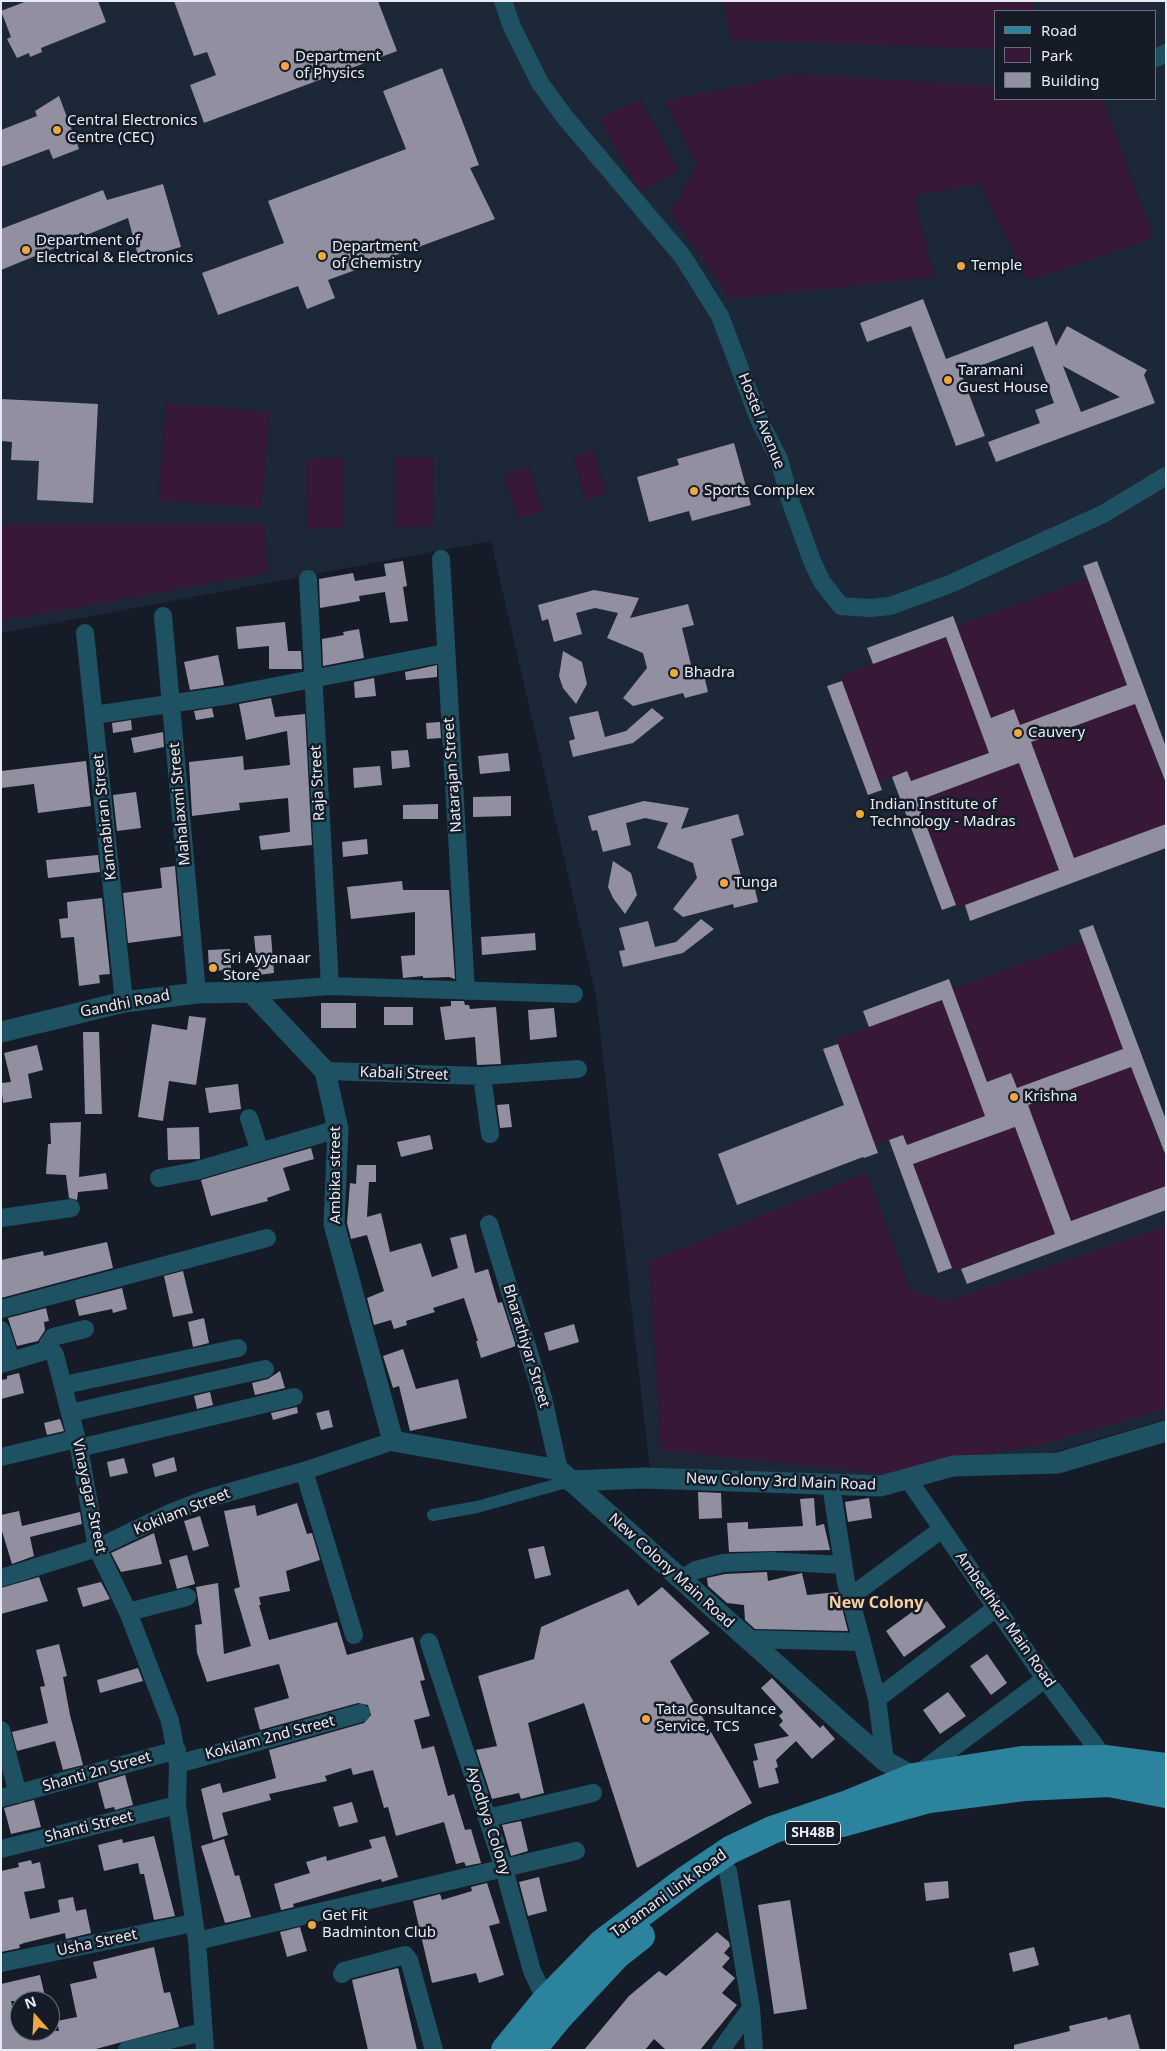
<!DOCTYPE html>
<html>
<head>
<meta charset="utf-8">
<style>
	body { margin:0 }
	#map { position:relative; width:1167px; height:2051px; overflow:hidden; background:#151c28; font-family:"Noto Sans",sans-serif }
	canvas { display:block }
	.frame { position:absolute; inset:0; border:2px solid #e7ecf4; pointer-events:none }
	.legend { position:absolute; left:994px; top:10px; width:162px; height:90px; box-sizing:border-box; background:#151c28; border:1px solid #696f7a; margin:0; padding:6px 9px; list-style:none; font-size:15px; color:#e7ecf4 }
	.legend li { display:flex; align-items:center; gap:10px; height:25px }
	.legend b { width:25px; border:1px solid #696f7a }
	.north { position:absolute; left:10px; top:1991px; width:50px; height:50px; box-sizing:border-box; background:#151c28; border:1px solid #696f7a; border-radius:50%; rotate:341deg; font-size:14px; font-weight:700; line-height:20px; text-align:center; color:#e7ecf4 }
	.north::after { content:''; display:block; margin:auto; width:18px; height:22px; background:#efa73e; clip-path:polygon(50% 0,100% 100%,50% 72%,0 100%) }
</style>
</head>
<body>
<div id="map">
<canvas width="1167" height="2051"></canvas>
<div class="frame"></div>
<ul class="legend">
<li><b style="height:6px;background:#2b839e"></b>Road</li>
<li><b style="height:14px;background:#371837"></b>Park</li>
<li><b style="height:14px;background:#928fa0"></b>Building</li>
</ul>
<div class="north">N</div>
</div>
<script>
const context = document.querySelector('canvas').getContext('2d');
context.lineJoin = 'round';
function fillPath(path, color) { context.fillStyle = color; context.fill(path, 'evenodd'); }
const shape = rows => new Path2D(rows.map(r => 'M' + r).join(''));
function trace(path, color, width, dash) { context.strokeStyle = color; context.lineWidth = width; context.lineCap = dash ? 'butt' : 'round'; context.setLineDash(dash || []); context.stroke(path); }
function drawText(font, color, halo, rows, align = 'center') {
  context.font = font + ' "Noto Sans",sans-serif'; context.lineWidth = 5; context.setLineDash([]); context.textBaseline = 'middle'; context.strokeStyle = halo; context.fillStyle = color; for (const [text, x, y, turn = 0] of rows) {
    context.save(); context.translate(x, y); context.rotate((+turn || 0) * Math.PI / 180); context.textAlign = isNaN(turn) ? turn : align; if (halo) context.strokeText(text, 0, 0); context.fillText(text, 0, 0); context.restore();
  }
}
const built = shape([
	[1,1,1166,1,1166,1419,1057,1451,923,1469,907,1487,650,1470,596,996,491,541,1,633],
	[996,11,1156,11,1156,99,996,99]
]);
const green = shape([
	[724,1,1033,1,1036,11,996,11,996,49,731,40],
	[796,74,996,86,996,99,1103,99,1153,238,1028,281,980,184,914,196,934,277,731,299,670,213,697,165,665,101],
	[640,98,679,171,640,192,600,119],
	[166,403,270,412,261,508,158,500],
	[594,450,606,494,585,500,573,456],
	[396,457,434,457,433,527,396,527],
	[343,458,344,528,307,529,306,459],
	[529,467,543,511,518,519,504,475],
	[1,524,264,524,268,573,1,621],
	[1087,578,1127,685,1020,725,1014,709,991,718,957,626],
	[946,637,989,753,911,781,907,771,879,782,840,676],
	[1135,704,1166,787,1166,824,1074,858,1031,742],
	[1019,763,1059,870,957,908,917,801],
	[1083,941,1123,1049,1017,1088,1010,1073,987,1082,953,989],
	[942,1000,985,1116,907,1145,903,1135,875,1145,836,1039],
	[1131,1067,1166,1160,1166,1186,1071,1221,1028,1105],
	[1015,1127,1055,1234,953,1271,913,1164],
	[866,1173,911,1291,949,1301,1166,1226,1166,1409,1043,1444,880,1473,661,1450,649,1261]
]);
const building = shape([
	[27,1,98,1,106,22,41,48,42,52,30,57,29,53,17,58,7,39,11,37,1,11],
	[174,1,378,1,397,51,204,123,190,85,216,75,207,52,194,56],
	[442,68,479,165,470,168,495,219,328,280,335,298,307,309,298,286,218,315,202,273,284,243,268,201,406,149,383,91],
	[59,96,79,149,53,159,49,149,1,167,1,130,37,116,35,111],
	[163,184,181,247,139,259,128,218,1,270,1,229,103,190,107,200],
	[923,299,946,359,1047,321,1056,346,1067,326,1147,370,1144,375,1155,403,996,462,988,442,1040,423,1035,410,1054,403,1033,346,961,373,985,436,956,446,911,326,867,342,860,323],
	[1063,366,1120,397,1081,412],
	[1,399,98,404,93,503,37,500,39,461,11,460,12,442,2,441],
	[734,443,751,505,692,521,689,511,649,522,637,477,679,465,677,459],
	[403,561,407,586,403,587,408,621,390,623,385,592,359,596,360,601,320,608,319,579,353,573,355,581,386,576,384,564],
	[1097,561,1166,747,1166,783,1135,704,1031,742,1074,858,1166,824,1166,848,970,921,965,905,1059,870,1019,763,917,801,956,905,942,910,892,777,907,771,911,781,989,753,946,637,873,664,867,648,953,616,991,718,1014,709,1020,725,1127,685,1083,566],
	[594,590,639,598,630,618,688,604,694,625,682,628,693,673,703,671,708,692,685,698,683,693,633,706,623,698,647,668,643,653,607,638,618,613,595,608,576,613,582,634,554,642,548,619,542,621,538,605],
	[285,622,288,651,301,651,302,669,269,669,269,646,238,649,236,627],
	[359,629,364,658,323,666,322,639,344,635,343,632],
	[563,651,582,662,587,684,576,704,563,688,559,676],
	[218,655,224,685,190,690,184,662],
	[437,665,437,677,406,680,405,672],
	[374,678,376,696,355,698,354,682],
	[842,681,882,790,868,795,827,686],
	[271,698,275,717,305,714,312,845,261,850,259,836,290,832,288,798,239,803,240,810,192,816,189,762,243,756,244,770,290,765,287,731,246,740,239,704],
	[212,708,214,717,196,720,194,711],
	[652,708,664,718,633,743,573,757,569,741,575,739,569,717,598,711,605,737,626,731],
	[131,720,132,730,113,733,112,723],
	[440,722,441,738,427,739,426,723],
	[163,732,164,747,134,753,131,738],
	[408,750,410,767,392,769,391,751],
	[508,753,510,771,480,774,478,756],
	[86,761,91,806,38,813,34,784,1,788,1,771],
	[380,766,382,785,354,788,353,768],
	[136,792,141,828,117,831,113,795],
	[511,796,511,816,473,817,473,797],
	[644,801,689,808,681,829,738,814,744,835,731,839,743,883,753,881,758,902,734,908,733,904,683,917,673,909,697,878,693,863,657,848,668,823,645,818,626,823,631,845,603,852,597,830,592,831,588,816],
	[438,804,438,819,403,819,403,805],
	[367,839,368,854,343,857,342,842],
	[98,855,100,872,48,878,46,860],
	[613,861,631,873,637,895,625,914,613,898,608,887],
	[175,866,181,936,128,943,123,893,162,888,160,868],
	[402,881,403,890,449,890,455,979,449,977,423,978,423,976,403,978,401,956,415,955,415,912,351,919,347,887],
	[102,898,110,974,99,975,100,983,79,986,74,937,61,938,59,919,68,918,67,902],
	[701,919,714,929,683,953,623,967,619,951,625,950,619,928,648,921,655,947,676,942],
	[1093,925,1166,1120,1166,1156,1131,1067,1028,1105,1071,1221,1166,1186,1166,1210,967,1284,961,1269,1055,1234,1015,1127,913,1164,952,1268,938,1273,889,1140,903,1135,907,1145,985,1116,942,1000,869,1027,863,1011,949,979,987,1082,1011,1073,1017,1088,1123,1049,1079,930],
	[535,933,536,950,482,955,481,937],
	[271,935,274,973,258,975,254,936],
	[230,949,231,970,209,971,208,950],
	[451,1001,464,1001,465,1005,469,1005,470,1009,496,1007,501,1064,477,1065,475,1037,445,1040,440,1007,451,1006],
	[321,1003,356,1003,356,1028,321,1028],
	[384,1007,413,1007,413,1025,384,1025],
	[554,1008,557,1037,530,1040,528,1010],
	[189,1016,206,1018,196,1085,169,1081,163,1121,138,1117,152,1024,187,1030],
	[83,1032,99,1032,102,1114,85,1114],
	[838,1044,878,1153,864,1158,863,1157,737,1205,718,1154,844,1105,823,1049],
	[37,1045,43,1070,28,1074,32,1098,3,1103,1,1083,11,1082,4,1053],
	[238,1084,241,1109,209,1113,205,1088],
	[509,1104,512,1127,500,1128,497,1105],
	[81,1122,79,1177,106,1173,108,1189,78,1192,77,1200,69,1198,66,1175,46,1174,48,1144,51,1144,50,1123],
	[199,1127,200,1159,168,1160,167,1128],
	[430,1135,433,1149,401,1157,397,1142],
	[311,1148,314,1159,283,1168,290,1190,267,1198,268,1201,211,1216,201,1180],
	[357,1165,376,1165,376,1182,369,1182,367,1217,381,1213,390,1252,421,1243,432,1277,458,1268,450,1238,466,1234,475,1273,488,1269,498,1303,502,1302,516,1346,481,1358,476,1341,478,1341,464,1298,433,1308,435,1312,406,1321,407,1325,394,1329,391,1320,374,1325,367,1298,384,1291,367,1235,351,1239,347,1223,350,1183,356,1184],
	[107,1242,113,1268,1,1298,1,1260,43,1251,44,1256],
	[183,1271,193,1313,173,1317,164,1276],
	[122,1288,127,1309,113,1313,112,1309,79,1316,75,1300],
	[46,1308,49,1321,44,1322,45,1330,38,1341,17,1346,8,1318],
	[204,1318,209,1343,193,1347,188,1322],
	[574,1324,579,1342,549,1351,544,1333],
	[403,1349,416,1389,458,1379,467,1418,410,1431,399,1386,393,1388,383,1356],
	[280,1371,285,1388,255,1395,252,1383,268,1379],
	[19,1373,24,1393,1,1399,1,1380,7,1379,7,1376],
	[210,1392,213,1405,197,1409,194,1396],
	[297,1407,298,1413,273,1420,271,1413],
	[329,1410,333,1427,321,1430,316,1413],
	[60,1419,64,1431,47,1435,44,1423],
	[174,1457,177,1471,155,1477,152,1464],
	[124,1458,128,1473,110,1477,107,1462],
	[698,1492,721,1493,722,1518,699,1519],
	[814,1498,816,1526,824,1524,830,1550,729,1552,727,1523,748,1522,748,1529,803,1526,800,1499],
	[869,1498,872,1518,848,1522,845,1502],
	[297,1503,307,1534,312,1533,320,1560,286,1571,290,1591,259,1597,261,1605,259,1605,269,1640,337,1622,347,1655,413,1637,425,1680,420,1681,430,1716,414,1720,422,1749,434,1746,448,1796,454,1794,465,1830,471,1829,481,1863,466,1866,464,1862,456,1864,444,1822,396,1836,388,1807,384,1808,373,1770,353,1775,351,1768,325,1776,327,1781,269,1794,271,1800,222,1813,228,1835,213,1840,201,1789,220,1783,223,1793,276,1778,269,1750,364,1723,371,1715,368,1705,358,1703,260,1730,254,1708,289,1698,279,1664,207,1682,197,1653,195,1625,202,1624,196,1587,218,1583,224,1654,251,1646,234,1589,240,1587,224,1511,255,1505,257,1516],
	[19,1511,22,1526,80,1512,82,1524,30,1537,34,1556,12,1564,1,1528,1,1515],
	[200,1516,209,1546,193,1551,184,1521],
	[154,1533,162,1564,121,1572,111,1553],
	[544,1546,551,1575,535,1579,528,1549],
	[187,1555,195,1584,177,1589,169,1560],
	[767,1572,768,1581,802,1573,807,1595,838,1592,848,1631,755,1629,745,1620,744,1605,727,1603,708,1586,707,1578,725,1574],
	[39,1577,48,1601,1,1614,1,1588],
	[101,1582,110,1599,83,1607,77,1588],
	[662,1587,710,1633,670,1661,752,1803,637,1868,584,1703,528,1723,544,1793,521,1799,519,1793,492,1799,476,1750,497,1746,478,1676,534,1659,541,1627,628,1589,638,1606],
	[927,1601,946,1627,904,1657,886,1631],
	[59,1644,67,1676,63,1677,70,1715,83,1765,63,1770,55,1741,17,1751,12,1732,48,1723,40,1687,45,1686,36,1650],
	[987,1654,1007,1683,991,1695,970,1666],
	[138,1668,143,1681,100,1693,97,1680],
	[772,1678,820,1728,823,1725,835,1739,812,1759,796,1741,776,1760,778,1767,775,1768,779,1783,759,1788,753,1761,758,1760,754,1744,789,1736,779,1725,783,1721,779,1716,783,1712,761,1688],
	[948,1692,966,1716,940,1734,923,1710],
	[125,1775,133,1805,115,1810,114,1807,105,1809,98,1783],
	[34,1800,41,1827,11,1834,4,1808],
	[352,1802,358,1822,339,1827,333,1807],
	[521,1821,528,1851,511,1856,502,1825],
	[154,1836,175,1916,154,1920,144,1874,140,1874,138,1863,104,1871,98,1845,122,1839,123,1843],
	[385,1836,398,1877,382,1882,381,1879,345,1889,293,1904,294,1907,281,1910,274,1884,310,1873,306,1862,326,1856,327,1861,372,1848,369,1840],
	[224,1839,235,1876,239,1875,251,1917,225,1923,201,1846],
	[31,1860,32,1864,40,1862,45,1888,24,1892,30,1919,60,1912,58,1900,73,1897,76,1911,86,1909,91,1933,66,1939,65,1933,24,1943,19,1945,20,1948,1,1952,1,1871,19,1867,18,1863],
	[539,1877,547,1911,528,1916,519,1882],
	[948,1881,949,1898,926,1901,924,1883],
	[487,1883,500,1923,489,1926,504,1975,479,1983,476,1973,432,1983,413,1901,440,1894,442,1900,472,1891,471,1887],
	[790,1900,807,2009,774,2014,758,1905],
	[300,1927,307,1951,287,1957,280,1932],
	[717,1932,729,1942,730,1946,724,1953,730,1958,722,1967,735,1978,722,1993,737,2005,700,2050,666,2050,654,2039,645,2050,584,2050,629,1996,659,1971,666,1976],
	[154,1947,164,1993,170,1992,179,2027,92,2050,1,2050,1,1984,40,1975,46,2001,11,2001,17,2031,59,2031,57,2021,77,2017,70,1984,97,1978,93,1962],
	[1034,1947,1039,1965,1013,1972,1009,1953],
	[398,1968,417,2050,368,2050,352,1980],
	[1130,2014,1140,2050,1014,2050,1014,2045,1070,2031,1069,2026,1107,2017,1108,2020]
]);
const pedestrian = shape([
	[433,1515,477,1507,570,1481]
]);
const minor = shape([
	[503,1,512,27,540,83,564,116,683,257,720,316,760,422,779,459,790,500,812,561,822,582,841,606,870,608,890,606,950,584,1103,514,1166,476],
	[1156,58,1166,53],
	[441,559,466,991],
	[308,579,330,986],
	[163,616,197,993],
	[85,633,124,1002],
	[94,715,230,695,445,653],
	[251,992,330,986,574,994],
	[325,1071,482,1076,578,1069],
	[482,1076,490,1134],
	[249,1118,260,1152],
	[159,1178,195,1171,338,1129],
	[1,1218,71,1208],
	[489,1224,543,1398,559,1470],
	[1,1309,267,1238],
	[1,1330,11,1361],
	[48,1350,48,1344,53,1337,85,1329],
	[1,1364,48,1350,52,1351,55,1355,79,1448,97,1548,128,1612,170,1721,178,1764,177,1805,197,1941,205,2050],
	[64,1385,238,1348],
	[70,1413,265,1369],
	[79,1448,294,1397],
	[1,1457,76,1439],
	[304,1471,354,1635],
	[908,1479,1045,1679,1105,1759],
	[831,1485,846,1582,877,1699,885,1761],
	[1,1578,97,1548,170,1513,209,1498,304,1471,393,1441],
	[680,1579,696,1570,723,1563,770,1561,843,1565],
	[850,1597,942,1529],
	[128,1612,187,1597],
	[747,1639,861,1642],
	[429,1642,504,1869,532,1971,546,2000],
	[877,1699,996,1608],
	[1,1730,18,1794],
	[178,1764,361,1713],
	[919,1773,1045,1679],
	[1,1798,177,1750],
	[487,1818,593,1793],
	[1,1849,177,1805],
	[728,1871,751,2008,754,2050],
	[197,1941,576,1851],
	[1,1963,193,1923],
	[342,1974,344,1971,405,1955,409,1960,434,2050],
	[127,2050,203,2032],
	[721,2050,751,2008]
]);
const tertiary = shape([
	[1,1032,124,1002,197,993,251,992,325,1071,338,1129,334,1224,393,1441,559,1470,843,1724,885,1761,914,1777],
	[570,1481,645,1478,881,1486,953,1466,1058,1463,1166,1431]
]);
const primary = shape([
	[842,1823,929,1799,1024,1787,1109,1783,1166,1794],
	[505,2050,546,2000,602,1943,687,1879,730,1850,772,1830,848,1804,914,1777,1022,1760,1105,1759,1166,1767],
	[532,2050,559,2017,617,1955,641,1936]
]);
const markers = [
	[285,66,5,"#efa73e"],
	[57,130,5,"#efa73e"],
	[26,250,5,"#efa73e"],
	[322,256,5,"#efa73e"],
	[961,266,5,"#efa73e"],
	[948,380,5,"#efa73e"],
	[694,491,5,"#efa73e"],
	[674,673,5,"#efa73e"],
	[1018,733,5,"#efa73e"],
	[860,814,5,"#efa73e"],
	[724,883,5,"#efa73e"],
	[213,968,5,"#efa73e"],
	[1014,1097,5,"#efa73e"],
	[646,1719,5,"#efa73e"],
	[312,1925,5,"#efa73e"]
];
const shields = [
	[813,1833,55]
];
const shieldNames = [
	["SH48B",813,1833]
];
const poiNames = [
	["Department",295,57],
	["of Physics",295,74],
	["Central Electronics",67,121],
	["Centre (CEC)",67,138],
	["Department of",36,241],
	["Electrical & Electronics",36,258],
	["Department",332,247],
	["of Chemistry",332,264],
	["Temple",971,266],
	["Taramani",958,371],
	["Guest House",958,388],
	["Sports Complex",704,491],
	["Bhadra",684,673],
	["Cauvery",1028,733],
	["Indian Institute of",870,805],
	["Technology - Madras",870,822],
	["Tunga",734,883],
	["Sri Ayyanaar",223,959],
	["Store",223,976],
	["Krishna",1024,1097],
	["Tata Consultance",656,1710],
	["Service, TCS",656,1727],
	["Get Fit",322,1916],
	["Badminton Club",322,1933]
];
const streetNames = [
	["Hostel Avenue",761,421,68],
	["Natarajan Street",453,775,-94],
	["Raja Street",318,783,-93],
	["Mahalaxmi Street",180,804,-95],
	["Kannabiran Street",105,817,-96],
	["Gandhi Road",125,1004,-11],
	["Kabali Street",404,1074,2],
	["Ambika street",336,1175,-90],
	["Bharathiyar Street",526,1346,73],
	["New Colony 3rd Main Road",781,1482,2],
	["Vinayagar Street",89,1496,78],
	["Kokilam Street",182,1512,-22],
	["New Colony Main Road",671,1571,42],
	["Ambedhkar Main Road",1005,1620,55],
	["Kokilam 2nd Street",270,1738,-15],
	["Shanti 2n Street",97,1772,-16],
	["Ayodhya Colony",488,1821,72],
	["Shanti Street",89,1827,-14],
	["Taramani Link Road",669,1894,-36],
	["Usha Street",97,1943,-12]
];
const neighbourhoodNames = [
	["New Colony",876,1603]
];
fillPath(built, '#1c2838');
fillPath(green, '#371837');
fillPath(building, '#928fa0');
trace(pedestrian, '#1e5162', 12);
trace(minor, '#1e5162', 18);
trace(tertiary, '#1e5162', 21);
trace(primary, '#2b839e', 28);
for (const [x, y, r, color] of markers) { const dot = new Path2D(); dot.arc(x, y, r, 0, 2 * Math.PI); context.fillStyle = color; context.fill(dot); trace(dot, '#151c28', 2); }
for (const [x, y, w] of shields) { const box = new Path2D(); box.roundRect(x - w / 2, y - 11.5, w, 23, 4); context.fillStyle = '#151c28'; context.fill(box); trace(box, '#e7ecf4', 1); }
drawText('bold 14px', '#e7ecf4', null, shieldNames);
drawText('15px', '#e7ecf4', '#151c28', poiNames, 'left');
drawText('15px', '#e7ecf4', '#151c28', streetNames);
drawText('bold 16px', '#f8cf9d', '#151c28', neighbourhoodNames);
</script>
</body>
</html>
